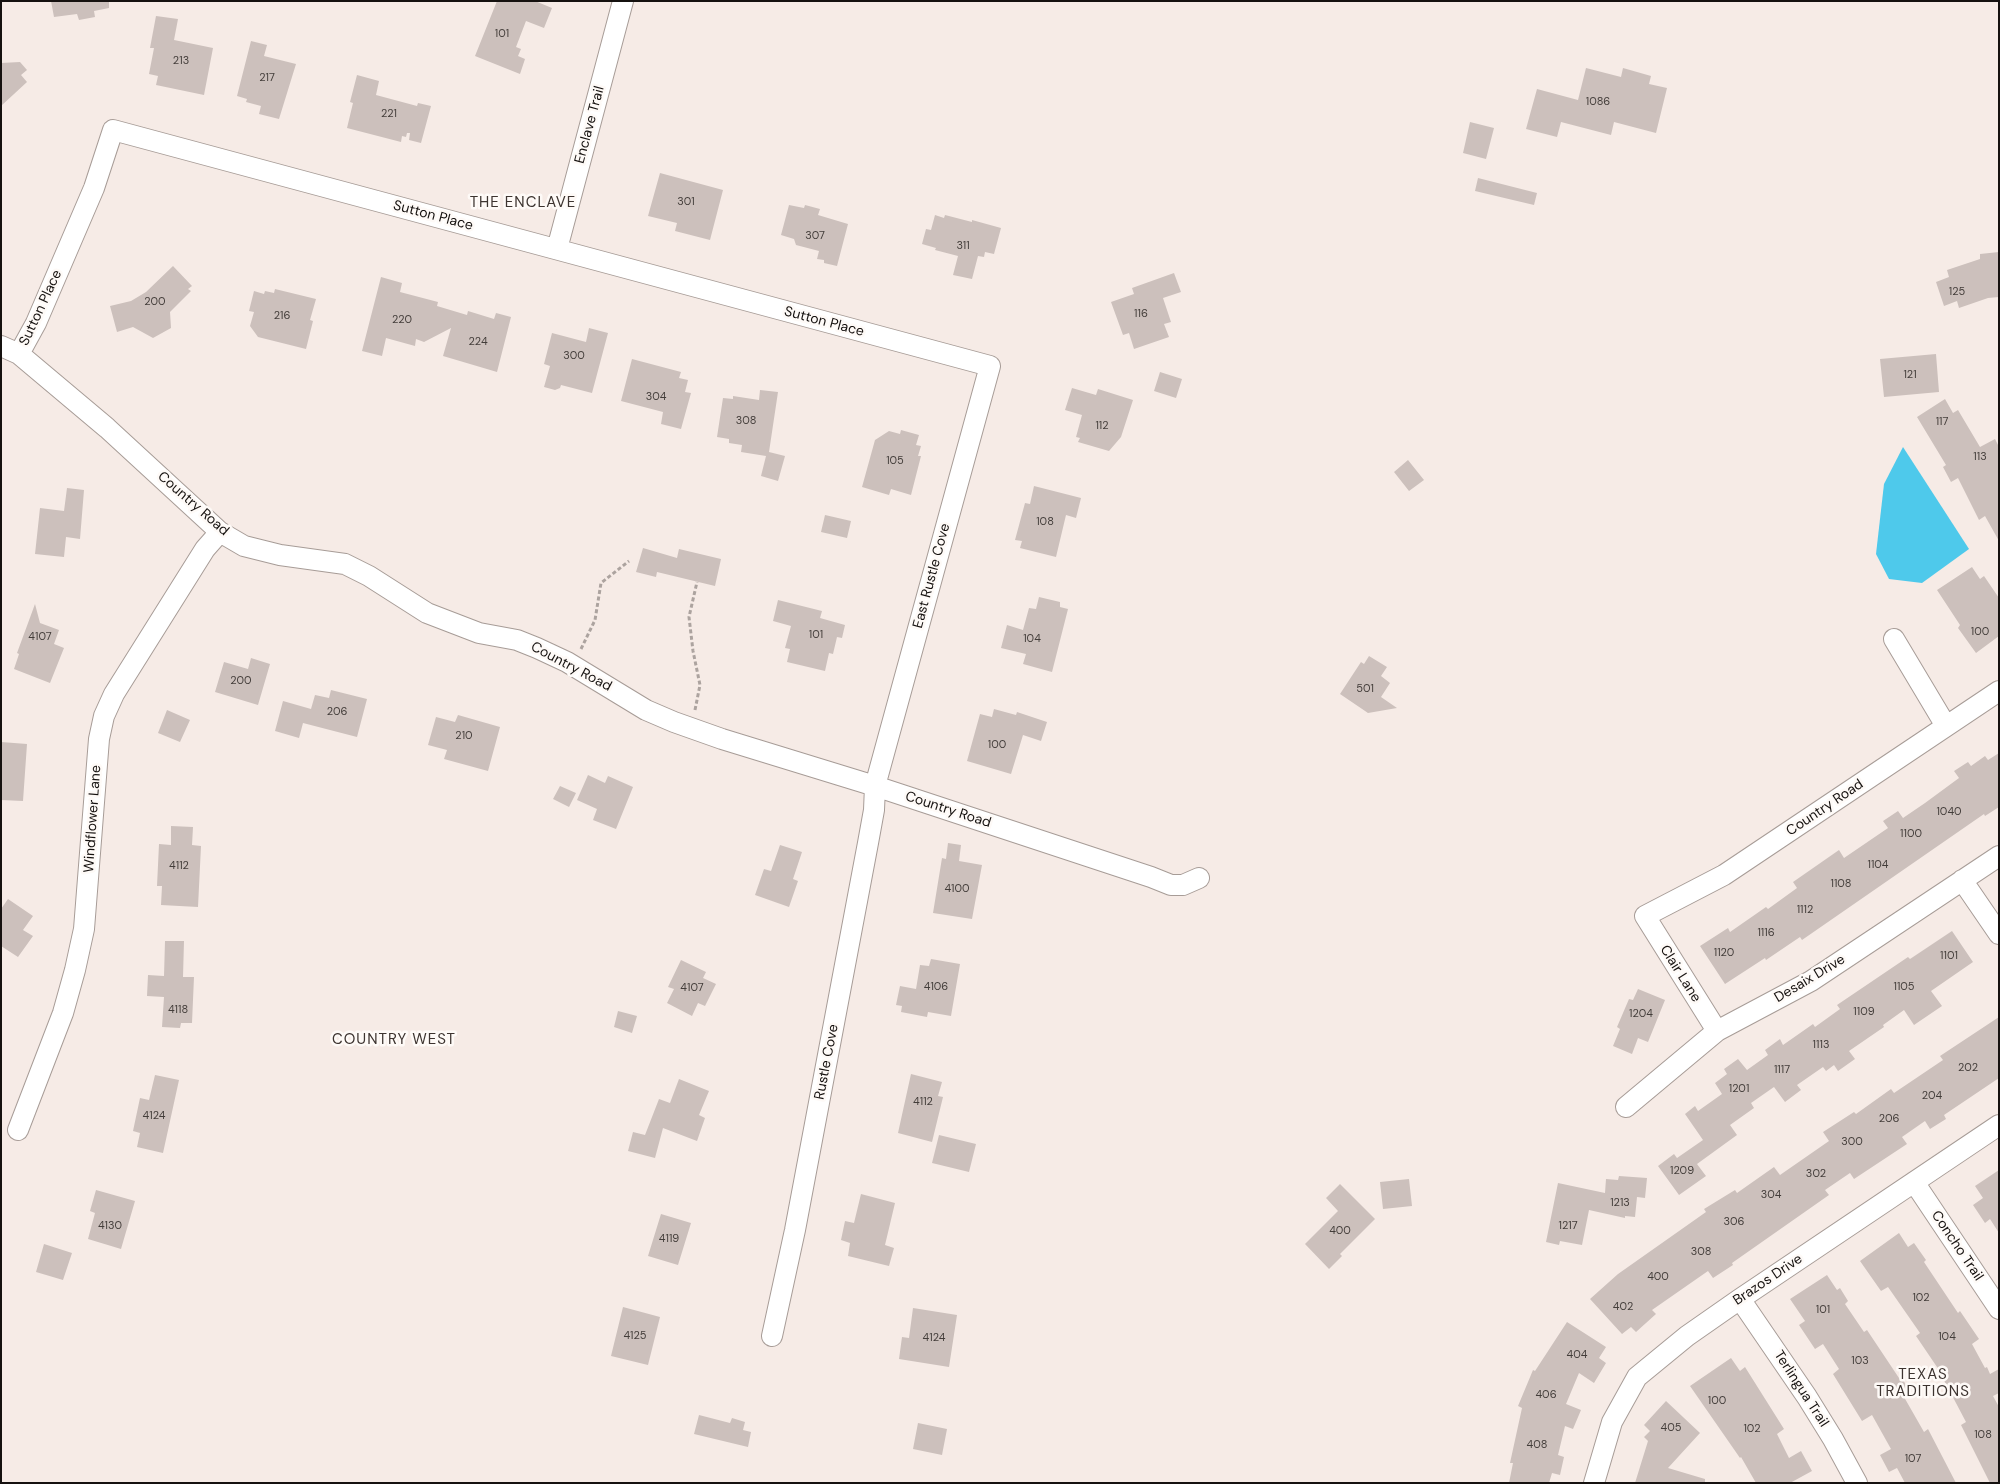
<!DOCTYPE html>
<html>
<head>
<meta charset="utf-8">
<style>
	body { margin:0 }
	#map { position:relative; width:2000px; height:1484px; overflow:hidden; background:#f6ebe6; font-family:"DM Sans",sans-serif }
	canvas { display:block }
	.frame { position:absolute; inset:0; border:2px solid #15110f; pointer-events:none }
</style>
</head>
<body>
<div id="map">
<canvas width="2000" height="1484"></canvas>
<div class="frame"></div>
</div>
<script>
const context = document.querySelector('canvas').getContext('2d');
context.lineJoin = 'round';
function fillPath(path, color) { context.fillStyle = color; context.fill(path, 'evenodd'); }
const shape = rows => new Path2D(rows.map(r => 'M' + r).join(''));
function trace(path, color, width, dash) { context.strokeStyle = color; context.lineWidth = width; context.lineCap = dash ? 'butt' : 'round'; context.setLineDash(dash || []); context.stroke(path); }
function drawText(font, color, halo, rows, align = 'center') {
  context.font = font + ' "DM Sans",sans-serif'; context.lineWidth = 5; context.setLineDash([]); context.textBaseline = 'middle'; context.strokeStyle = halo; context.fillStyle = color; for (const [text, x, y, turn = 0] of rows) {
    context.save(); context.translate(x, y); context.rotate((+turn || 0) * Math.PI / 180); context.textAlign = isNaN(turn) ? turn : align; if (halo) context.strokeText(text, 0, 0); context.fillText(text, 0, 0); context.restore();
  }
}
const water = shape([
	[1903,447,1969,549,1922,583,1889,579,1876,554,1884,484]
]);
const building = shape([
	[51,1,109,1,109,8,94,11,95,17,79,20,77,14,54,17],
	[497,1,535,1,552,8,544,28,526,21,516,47,521,49,518,56,525,59,520,74,475,56],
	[156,16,178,19,174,40,213,48,204,95,156,85,158,76,149,74,154,48,150,48],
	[251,41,267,45,264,56,296,64,279,119,259,114,261,106,246,102,247,99,237,96],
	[20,62,27,70,21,75,27,82,1,106,1,63],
	[1586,68,1621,77,1623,68,1651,76,1649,84,1667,88,1656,133,1614,122,1611,135,1561,122,1557,137,1526,129,1537,89,1578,100],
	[357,75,379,81,376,95,417,106,418,103,431,106,421,143,409,140,410,133,407,133,406,137,402,136,401,142,347,128,353,103,350,102],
	[1470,122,1494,128,1486,159,1463,153],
	[660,173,723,190,710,240,675,231,677,223,648,216],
	[1478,178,1537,193,1534,205,1475,191],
	[789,205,804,208,805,205,820,209,818,215,848,224,837,266,824,263,824,260,817,259,819,251,796,245,794,239,781,235],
	[935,215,944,218,945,215,972,222,972,220,1001,228,994,254,985,252,984,257,978,256,972,279,953,275,958,256,935,250,936,248,922,244,926,229,931,230],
	[1999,252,1999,297,1988,298,1959,308,1957,301,1944,306,1936,282,1949,277,1947,270,1980,259,1980,254],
	[173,266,192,286,188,289,191,291,170,312,171,328,153,338,133,327,117,332,110,306,131,301,146,292],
	[1174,273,1181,292,1163,298,1171,322,1164,324,1169,337,1134,349,1129,333,1123,335,1111,302,1134,294,1132,288],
	[381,277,402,283,400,292,438,302,437,306,467,315,468,311,494,319,496,313,511,317,497,372,443,356,451,328,424,342,416,339,415,346,386,338,382,356,362,351],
	[275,289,316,299,310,320,313,321,306,349,258,337,250,326,254,312,249,311,254,291,264,294,265,291,274,293],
	[589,328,608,333,592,393,561,385,560,388,555,390,544,387,550,366,544,364,552,333,586,342],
	[1936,354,1939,392,1884,397,1880,359],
	[632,359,681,372,679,378,688,380,685,392,691,393,681,429,661,424,663,412,621,401],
	[1160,372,1182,379,1176,398,1154,391],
	[1072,388,1096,395,1098,389,1133,400,1121,437,1109,451,1078,442,1080,438,1076,437,1082,415,1065,410],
	[760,390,778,392,769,452,785,456,778,481,761,476,766,456,741,452,742,445,729,443,729,439,717,437,723,398,733,399,733,396,759,400],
	[1945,399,1953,413,1958,410,1980,447,1995,439,1999,447,1999,541,1985,516,1979,520,1958,478,1951,482,1943,467,1946,465,1917,417],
	[901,430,919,435,916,445,921,446,918,456,921,456,911,495,891,489,889,495,862,487,875,440,889,431,900,434],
	[1408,460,1424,480,1409,491,1394,472],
	[1034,486,1081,498,1076,518,1066,515,1056,557,1020,548,1022,541,1015,540,1025,503,1030,504],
	[67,488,84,490,80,539,66,537,64,557,35,554,40,508,64,511],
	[825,515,851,521,847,538,821,532],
	[643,548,677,558,679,549,721,559,715,586,657,572,656,577,636,572],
	[1972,567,1980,579,1984,576,1999,598,1999,636,1976,653,1958,628,1960,625,1937,590],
	[1039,597,1060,602,1060,607,1068,609,1052,672,1023,664,1026,654,1001,648,1007,625,1023,630,1029,608,1036,609],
	[778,600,822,611,820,618,845,625,842,638,837,637,833,654,829,653,825,671,787,662,790,649,785,648,791,626,773,621],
	[35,604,40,623,59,630,54,644,64,648,50,683,14,669,19,654,17,653],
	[1369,656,1387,667,1381,676,1390,683,1381,697,1397,708,1368,713,1340,694,1361,662,1364,664],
	[251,658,270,664,258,705,215,692,224,662,248,669],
	[331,690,367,699,357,737,303,723,299,738,275,731,283,701,311,709,315,695,329,698],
	[994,709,1016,715,1017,712,1047,722,1041,741,1023,735,1011,774,967,761,980,714,992,717],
	[167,710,190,720,180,742,158,733],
	[458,715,500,727,488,771,444,759,447,750,428,745,436,717,455,722],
	[1,742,27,744,23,801,1,800],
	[1999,753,1999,807,1985,816,1984,814,1802,940,1800,937,1766,960,1765,958,1725,984,1700,946,1728,928,1730,932,1766,907,1768,909,1797,888,1793,882,1839,850,1844,858,1888,828,1883,821,1898,811,1903,818,1925,803,1959,778,1954,771,1968,762,1971,766,1985,756,1988,760],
	[588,775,605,783,608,776,633,787,616,829,593,820,597,809,577,800],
	[560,786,576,793,569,807,553,799],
	[171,826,193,827,192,845,201,846,198,907,161,905,162,886,157,886,159,844,171,845],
	[948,843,961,845,959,861,982,865,972,919,933,913,942,858,946,859],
	[780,845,802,852,793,879,798,881,789,907,755,895,764,869,771,871],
	[8,899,33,916,23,930,33,936,18,957,1,946,1,909],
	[1952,931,1973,962,1931,991,1942,1006,1914,1025,1904,1010,1883,1025,1884,1027,1849,1051,1855,1059,1838,1071,1834,1065,1826,1071,1823,1067,1797,1085,1801,1090,1785,1102,1774,1087,1751,1103,1754,1108,1730,1125,1737,1135,1697,1164,1706,1176,1679,1195,1658,1166,1674,1154,1677,1158,1703,1140,1685,1114,1695,1106,1698,1111,1722,1094,1715,1083,1727,1074,1724,1069,1738,1059,1747,1070,1768,1055,1765,1050,1780,1039,1783,1045,1813,1024,1815,1027,1840,1009,1837,1005,1908,957,1910,959],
	[165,941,184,941,183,977,194,977,192,1023,181,1023,180,1028,162,1027,164,997,147,996,148,975,164,976],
	[931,959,960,964,951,1016,928,1012,927,1017,901,1012,902,1006,896,1005,900,986,916,989,920,965,929,966],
	[681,960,706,972,703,978,716,984,705,1006,698,1003,692,1016,667,1003,674,989,668,987],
	[1638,989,1665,1000,1648,1042,1638,1038,1632,1054,1613,1046,1620,1029,1617,1027,1629,999,1633,1000],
	[618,1011,637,1016,632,1033,614,1027],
	[1999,1017,1999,1078,1944,1115,1946,1119,1930,1129,1925,1121,1902,1137,1907,1144,1854,1179,1850,1173,1825,1190,1829,1195,1732,1263,1733,1265,1713,1278,1708,1271,1652,1310,1656,1314,1636,1332,1631,1327,1622,1334,1590,1299,1618,1274,1706,1212,1704,1209,1735,1190,1737,1193,1774,1167,1780,1175,1829,1141,1823,1132,1854,1112,1856,1114,1891,1089,1894,1093,1943,1060,1940,1056],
	[911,1074,942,1082,938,1096,943,1097,932,1142,898,1133],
	[155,1075,179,1080,163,1153,137,1147,140,1133,133,1131,140,1098,149,1100],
	[679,1079,709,1091,699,1115,705,1118,697,1141,663,1128,655,1158,628,1151,633,1132,645,1135,659,1099,670,1103],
	[939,1135,976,1144,969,1172,932,1163],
	[1999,1170,1999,1233,1990,1219,1985,1223,1973,1205,1983,1198,1975,1186],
	[1619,1176,1647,1178,1645,1198,1637,1197,1635,1217,1625,1216,1625,1218,1589,1210,1582,1245,1560,1241,1559,1245,1546,1242,1558,1183,1605,1193,1606,1179,1618,1180],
	[1409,1179,1412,1206,1383,1209,1380,1182],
	[1340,1184,1375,1219,1340,1254,1342,1256,1329,1269,1305,1244,1338,1211,1326,1198],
	[96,1190,135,1201,121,1249,88,1239,95,1213,90,1211],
	[861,1194,895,1203,885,1245,894,1248,889,1266,848,1256,850,1243,841,1240,845,1221,854,1223],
	[661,1214,691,1223,678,1265,648,1256],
	[1899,1233,1908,1247,1914,1243,1926,1260,1924,1262,1958,1313,1960,1311,1979,1339,1972,1344,1985,1368,1987,1367,1990,1374,1999,1369,1999,1393,1993,1396,1999,1407,1999,1483,1990,1483,1961,1425,1966,1422,1937,1367,1916,1336,1920,1333,1888,1287,1881,1291,1860,1261],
	[44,1244,72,1253,63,1280,36,1272],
	[1827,1275,1837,1290,1840,1288,1848,1301,1845,1304,1864,1332,1867,1330,1901,1381,1903,1380,1911,1393,1904,1397,1924,1432,1928,1429,1956,1483,1905,1483,1897,1468,1889,1472,1880,1455,1891,1449,1872,1415,1862,1421,1833,1374,1839,1369,1823,1344,1815,1349,1799,1325,1805,1321,1790,1299],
	[623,1307,660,1317,648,1365,611,1356],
	[913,1308,957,1315,949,1367,899,1359,902,1337,909,1338],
	[1567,1322,1606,1347,1599,1358,1606,1363,1594,1383,1579,1373,1566,1404,1581,1410,1573,1429,1565,1426,1558,1455,1564,1457,1560,1475,1552,1473,1549,1483,1509,1483,1513,1463,1510,1463,1522,1408,1518,1406,1533,1370,1535,1371],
	[1731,1358,1740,1371,1745,1367,1784,1429,1777,1434,1789,1458,1801,1451,1812,1471,1790,1483,1756,1483,1741,1457,1740,1458,1690,1386],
	[1666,1401,1700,1433,1668,1468,1705,1479,1705,1483,1635,1483,1648,1441,1644,1437,1650,1431,1644,1425],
	[699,1415,730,1423,732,1418,745,1422,743,1430,751,1432,748,1447,694,1434],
	[918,1423,947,1429,942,1455,913,1449]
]);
const path = shape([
	[581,649,595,620,601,583,629,561],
	[695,710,700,685,693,651,689,617,697,582]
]);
const minor = shape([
	[557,249,623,1],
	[1,346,19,354,107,428,220,532,244,546,280,555,345,564,369,576,427,613,479,633,517,640,537,648,567,662,646,710,674,722,722,739,875,786,1151,877,1171,885,1183,885,1199,878],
	[19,354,36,323,94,188,113,130,990,366,875,786,874,810,868,843,795,1230,772,1336],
	[1894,639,1946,726],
	[1962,880,1999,934],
	[1717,1031,1645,916,1724,875,1999,691],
	[1626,1107,1717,1031,1811,981,1999,856],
	[18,1130,63,1013,75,970,84,929,99,739,104,716,114,694,205,549,220,532],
	[1914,1182,1999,1309],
	[1740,1299,1807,1397,1833,1439,1857,1483],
	[1594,1483,1612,1422,1637,1377,1687,1336,1740,1299,1999,1125]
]);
const numberNames = [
	["101",502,34],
	["213",181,61],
	["217",267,78],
	["1086",1598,102],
	["221",389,114],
	["301",686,202],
	["307",815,236],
	["311",963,246],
	["125",1957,292],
	["200",155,302],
	["116",1141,314],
	["216",282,316],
	["220",402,320],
	["224",478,342],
	["300",574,356],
	["121",1910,375],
	["304",656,397],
	["308",746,421],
	["117",1942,422],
	["112",1102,426],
	["113",1980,457],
	["105",895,461],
	["108",1045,522],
	["100",1980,632],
	["101",816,635],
	["4107",40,637],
	["104",1032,639],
	["200",241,681],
	["501",1365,689],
	["206",337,712],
	["210",464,736],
	["100",997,745],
	["1040",1949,812],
	["1100",1911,834],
	["1104",1878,865],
	["4112",179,866],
	["1108",1841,884],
	["4100",957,889],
	["1112",1805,910],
	["1116",1766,933],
	["1120",1724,953],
	["1101",1949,956],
	["4106",936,987],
	["1105",1904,987],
	["4107",692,988],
	["4118",178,1010],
	["1109",1864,1012],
	["1204",1641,1014],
	["1113",1821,1045],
	["202",1968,1068],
	["1117",1782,1070],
	["1201",1739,1089],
	["204",1932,1096],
	["4112",923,1102],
	["4124",154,1116],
	["206",1889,1119],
	["300",1852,1142],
	["1209",1682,1171],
	["302",1816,1174],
	["304",1771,1195],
	["1213",1620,1203],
	["306",1734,1222],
	["4130",110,1226],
	["1217",1568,1226],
	["400",1340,1231],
	["4119",669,1239],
	["308",1701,1252],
	["400",1658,1277],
	["102",1921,1298],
	["402",1623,1307],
	["101",1823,1310],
	["4125",635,1336],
	["104",1947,1337],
	["4124",934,1338],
	["404",1577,1355],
	["103",1860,1361],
	["406",1546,1395],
	["100",1717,1401],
	["405",1671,1428],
	["102",1752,1429],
	["108",1983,1435],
	["408",1537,1445],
	["107",1913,1459]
];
const streetNames = [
	["Enclave Trail",590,125,-75],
	["Sutton Place",433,216,15],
	["Sutton Place",41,308,-65],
	["Sutton Place",824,322,15],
	["Country Road",193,504,41],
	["East Rustle Cove",932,576,-75],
	["Country Road",571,667,28],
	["Country Road",1825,808,-34],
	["Country Road",948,810,18],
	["Windflower Lane",93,819,-86],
	["Clair Lane",1680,974,58],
	["Desaix Drive",1810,979,-31],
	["Rustle Cove",827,1062,-79],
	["Concho Trail",1957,1246,56],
	["Brazos Drive",1768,1280,-34],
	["Terlingua Trail",1801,1389,57]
];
const neighbourhoodNames = [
	["THE ENCLAVE",523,203],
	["COUNTRY WEST",394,1040],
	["TEXAS",1923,1375],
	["TRADITIONS",1923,1392]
];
fillPath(water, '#4ec9eb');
fillPath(building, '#ccc0bc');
trace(minor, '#a79c97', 22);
trace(path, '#aca39f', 3, [4, 2.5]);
trace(minor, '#fff', 20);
drawText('11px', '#433d3a', null, numberNames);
drawText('14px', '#15110f', '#fefaf7', streetNames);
context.letterSpacing = '1px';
drawText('15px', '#3d3430', '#fefaf7', neighbourhoodNames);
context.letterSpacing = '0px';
</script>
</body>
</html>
